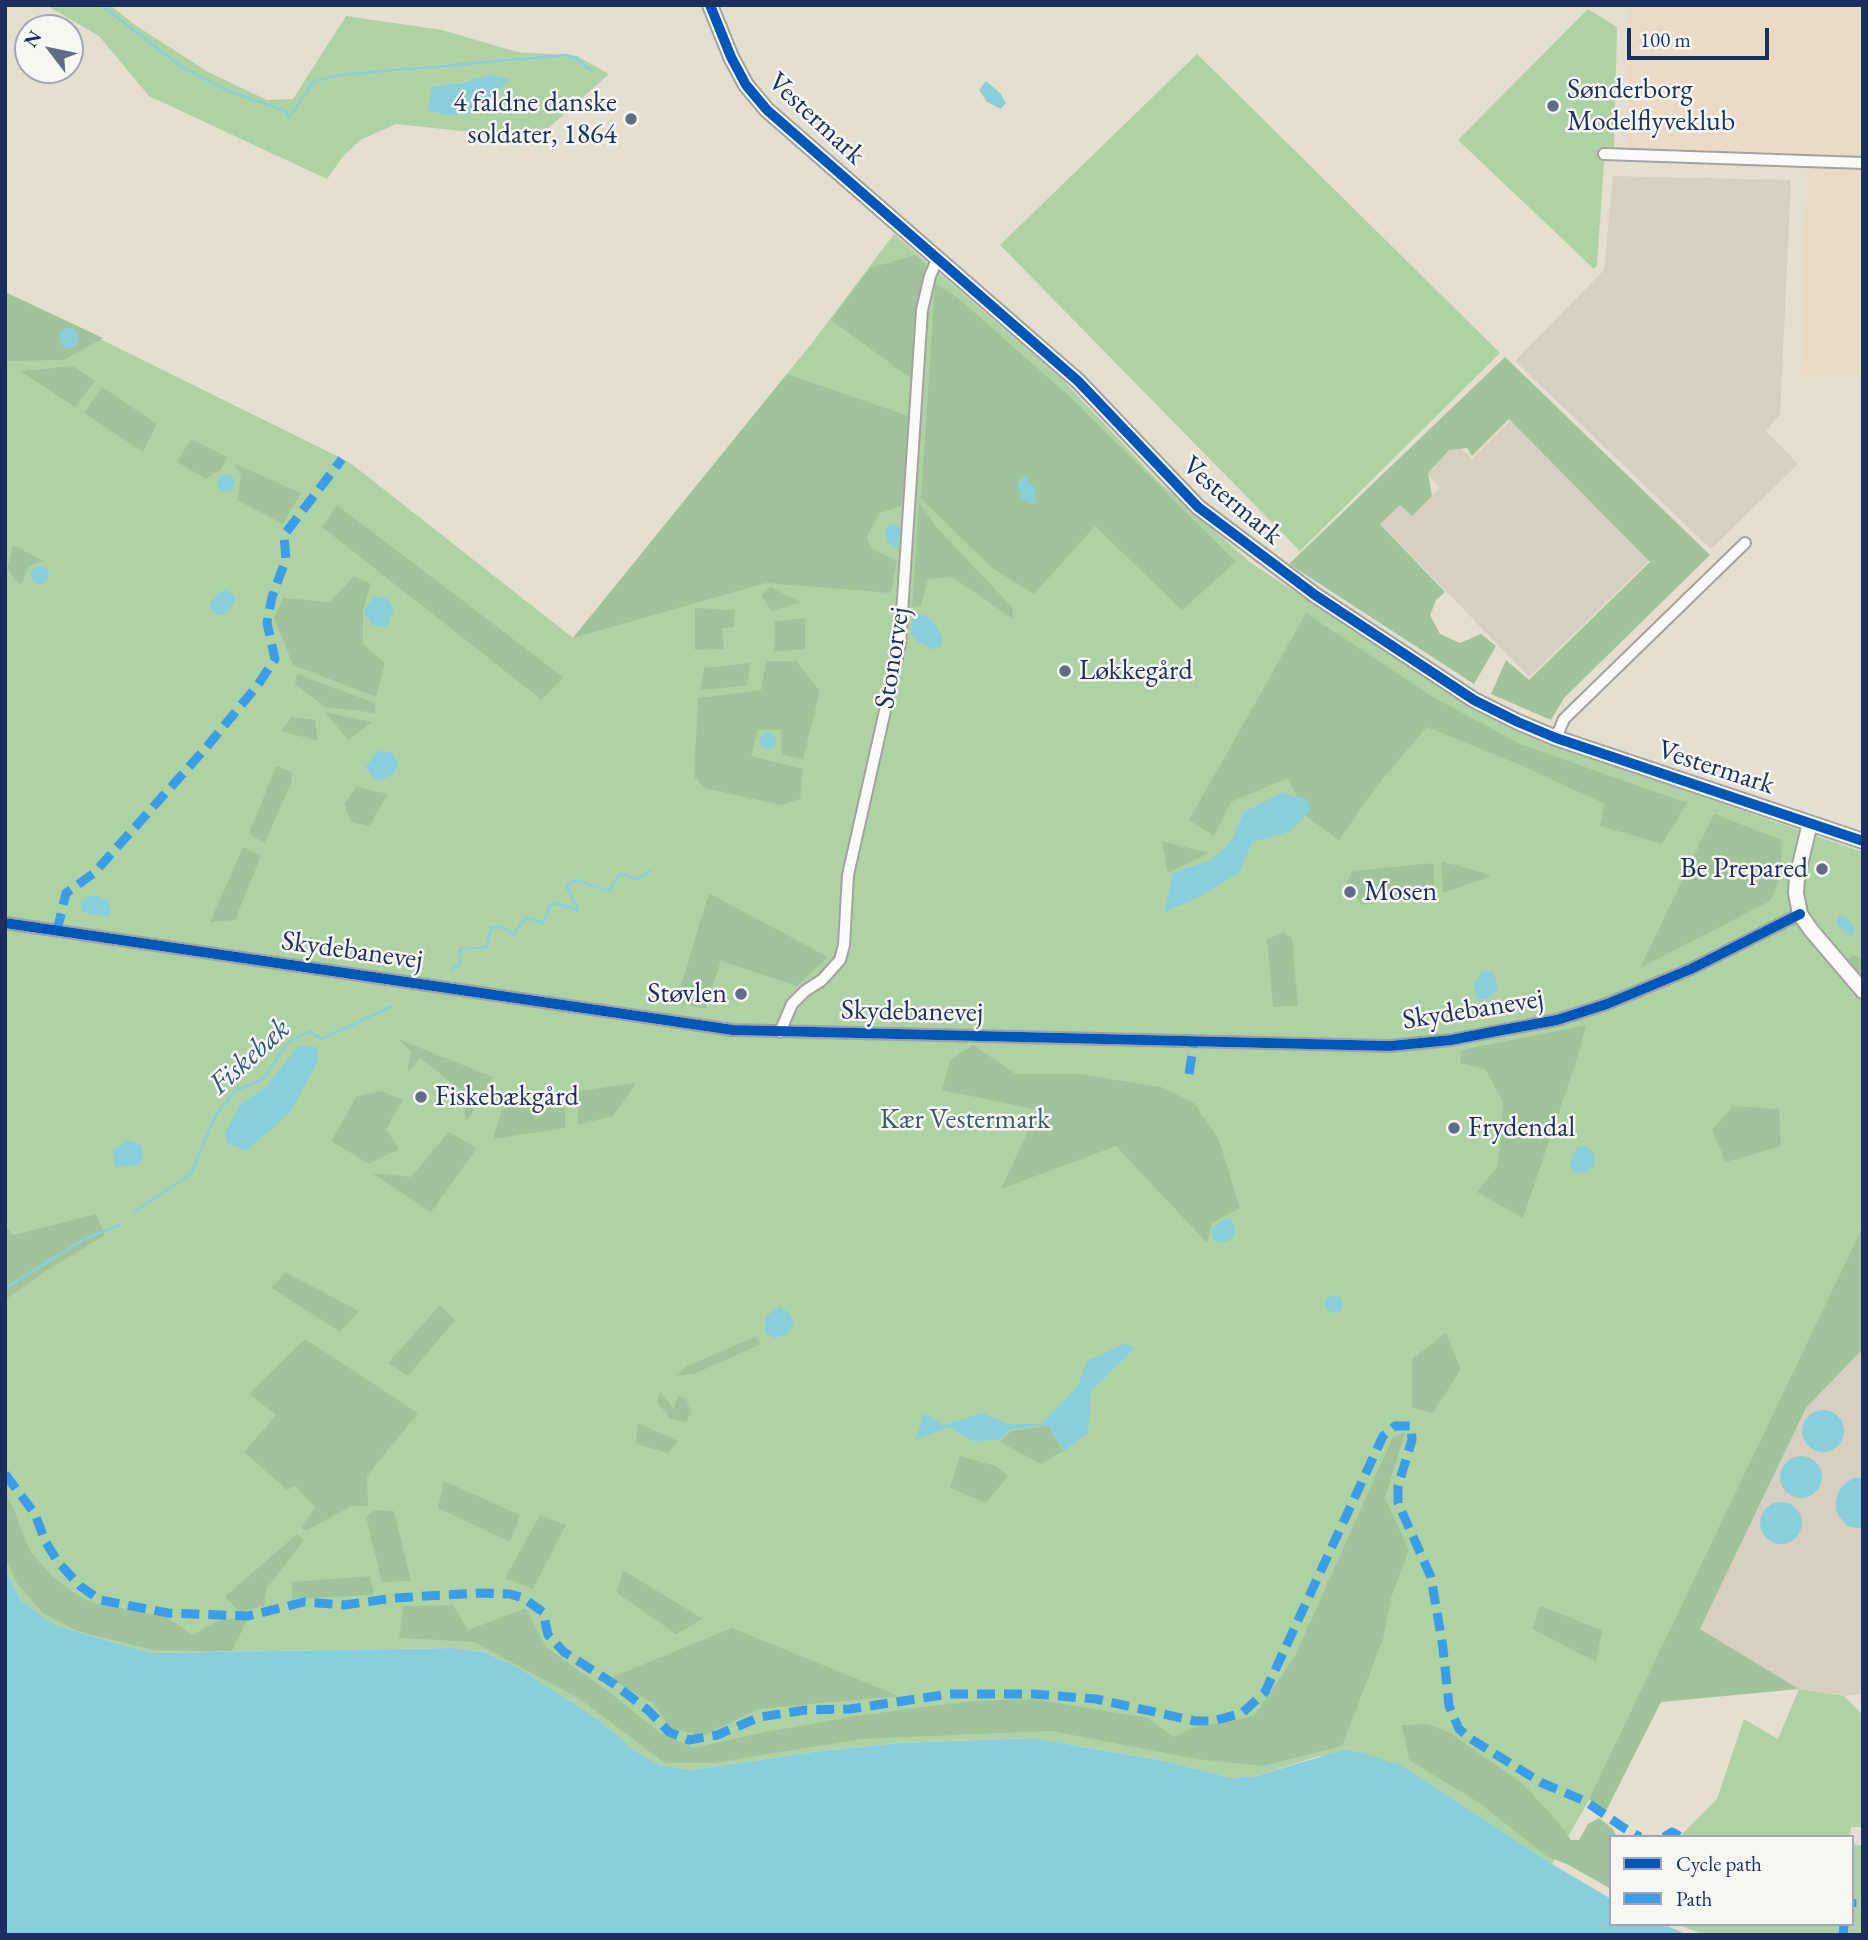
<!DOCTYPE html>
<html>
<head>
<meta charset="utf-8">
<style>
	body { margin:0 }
	#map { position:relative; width:1868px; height:1940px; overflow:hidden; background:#e4dfcf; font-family:"EB Garamond",serif }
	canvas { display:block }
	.frame { position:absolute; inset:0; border:7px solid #1b2f5e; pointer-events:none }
	.legend { position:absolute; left:1609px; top:1835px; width:245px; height:91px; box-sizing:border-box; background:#f6f6f2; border:2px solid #9ea6b7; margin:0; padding:9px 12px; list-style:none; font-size:21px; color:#1b2f5e }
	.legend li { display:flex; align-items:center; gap:14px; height:35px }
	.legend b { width:35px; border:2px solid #9ea6b7 }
	.north { position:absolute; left:14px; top:14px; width:70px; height:70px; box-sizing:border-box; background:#f6f6f2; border:2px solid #9ea6b7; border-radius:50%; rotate:302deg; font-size:19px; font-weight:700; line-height:28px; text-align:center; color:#1b2f5e }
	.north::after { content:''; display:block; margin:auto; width:24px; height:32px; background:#616d86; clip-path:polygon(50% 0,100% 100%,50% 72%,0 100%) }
	.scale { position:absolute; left:1627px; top:28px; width:142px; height:32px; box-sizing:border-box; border:4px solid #1b2f5e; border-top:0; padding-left:9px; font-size:21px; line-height:24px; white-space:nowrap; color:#1b2f5e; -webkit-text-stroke:5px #f6f6f2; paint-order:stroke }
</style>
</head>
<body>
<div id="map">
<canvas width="1868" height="1940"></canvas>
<div class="frame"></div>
<ul class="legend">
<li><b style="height:9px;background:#0057b8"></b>Cycle path</li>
<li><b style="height:9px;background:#3b9de6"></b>Path</li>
</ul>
<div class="north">N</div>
<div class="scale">100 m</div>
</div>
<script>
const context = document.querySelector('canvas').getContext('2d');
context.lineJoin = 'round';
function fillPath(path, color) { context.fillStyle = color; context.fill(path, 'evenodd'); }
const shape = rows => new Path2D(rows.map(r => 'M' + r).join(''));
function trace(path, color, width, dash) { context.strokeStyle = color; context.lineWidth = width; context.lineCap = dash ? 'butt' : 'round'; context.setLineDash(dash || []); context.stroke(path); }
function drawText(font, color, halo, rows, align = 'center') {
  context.font = font + ' "EB Garamond",serif'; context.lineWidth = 5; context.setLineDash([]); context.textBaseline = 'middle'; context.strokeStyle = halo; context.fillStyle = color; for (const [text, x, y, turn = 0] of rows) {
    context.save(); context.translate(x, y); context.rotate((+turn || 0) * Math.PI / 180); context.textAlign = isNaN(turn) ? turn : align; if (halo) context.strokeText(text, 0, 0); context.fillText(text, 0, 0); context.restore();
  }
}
const built = shape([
	[1630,5,1863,5,1863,374,1802,377,1807,168,1628,162]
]);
const industrial = shape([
	[1613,176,1791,180,1780,414,1766,431,1798,464,1711,549,1515,361,1604,270],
	[1512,419,1649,561,1529,677,1380,523,1402,502,1414,514,1440,488,1424,470,1454,441,1472,459],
	[1863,1349,1863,1694,1844,1696,1799,1689,1700,1629,1806,1408]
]);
const green = shape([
	[46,5,110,5,135,25,208,72,267,100,293,99,346,16,442,30,517,52,577,56,609,74,536,139,396,124,362,139,344,155,327,179,149,96,99,36],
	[470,79,429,110,432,86,461,83],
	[1588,9,1617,27,1614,148,1605,149,1597,265,1594,269,1458,140],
	[1197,54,1500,353,1300,551,1000,245],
	[894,234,1062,379,1157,480,1251,563,1432,681,1493,717,1547,743,1863,852,1863,1240,1588,1802,1552,1864,1403,1766,1319,1756,1256,1776,1232,1778,1165,1761,1033,1738,897,1743,813,1752,691,1770,659,1765,634,1750,599,1720,519,1668,484,1652,454,1648,151,1653,57,1626,21,1601,5,1569,5,292,349,462,573,638,812,343],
	[1799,1689,1844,1696,1863,1715,1863,1827,1851,1827,1850,1837,1679,1837,1717,1799,1744,1719,1778,1739],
	[1852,1844,1863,1846,1863,1935,1705,1935,1676,1924,1852,1924]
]);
const forest = shape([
	[915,255,926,265,913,380,831,320,870,268],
	[935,283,958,298,1068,395,1236,562,1182,610,1095,526,1034,594,992,568,921,498],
	[5,292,103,338,64,360,5,361],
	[1505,357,1710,555,1564,698,1551,720,1491,694,1506,660,1529,680,1650,562,1509,419,1472,456,1467,448,1449,450,1428,473,1432,496,1412,516,1400,505,1380,524,1445,592,1436,600,1430,615,1440,634,1460,643,1481,634,1496,646,1474,684,1289,564],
	[73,366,95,381,75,407,20,371],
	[787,374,911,417,901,506,880,513,867,536,871,548,897,561,891,593,766,583,573,638],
	[102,387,157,424,143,452,84,413],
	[191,439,228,457,221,469,206,479,177,462],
	[233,463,301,493,283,524,237,500,241,474],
	[919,502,937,528,1012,607,1013,619,952,577,928,579,921,606,912,607],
	[337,505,563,677,542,700,322,527],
	[13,545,44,561,29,566,21,586,7,570],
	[354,576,371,584,363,610,363,644,385,663,376,697,293,665,274,618,283,598,330,602],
	[770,587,801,602,771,611,762,595],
	[695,608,735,610,734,627,722,629,724,649,695,650],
	[1306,613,1433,697,1520,744,1687,803,1662,844,1600,826,1605,804,1518,764,1427,727,1379,783,1339,840,1307,817,1288,778,1231,802,1214,836,1189,820],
	[805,618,805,649,774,652,775,621],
	[766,661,796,661,820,691,803,759,782,755,781,730,758,730,751,756,803,769,800,799,781,805,704,788,694,777,698,698,761,690],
	[750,663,747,686,700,690,704,668],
	[297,674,375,703,376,713,325,707,295,684],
	[325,712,372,722,348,740],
	[292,717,315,720,318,741,281,731],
	[276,766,292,772,291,783,265,843,249,834],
	[356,787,388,794,369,826,351,822,344,804],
	[1714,814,1782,840,1780,879,1770,901,1640,968],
	[1162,841,1209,853,1168,873],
	[243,847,261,856,235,920,210,922],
	[1441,861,1490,875,1489,877,1443,893],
	[1434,863,1434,893,1362,905,1346,883,1352,871],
	[709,893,828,957,797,986,721,961,705,1009,676,1002],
	[1283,933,1292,938,1298,1006,1273,1007,1267,939],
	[1853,955,1863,959,1863,983,1846,961],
	[1586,1025,1578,1056,1523,1218,1477,1192,1498,1166,1503,1102,1485,1069,1460,1063,1461,1050],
	[398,1039,493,1077,466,1122,462,1091,420,1058,407,1074,411,1051],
	[973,1045,1016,1074,1080,1074,1161,1087,1194,1103,1219,1140,1240,1208,1212,1223,1207,1243,1116,1146,1001,1189,1038,1110,942,1090,950,1060],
	[637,1083,613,1116,578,1125,578,1091],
	[382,1091,403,1100,386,1129,399,1149,369,1164,331,1141,357,1096],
	[565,1095,565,1128,493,1139,502,1109],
	[1733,1106,1779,1109,1781,1146,1726,1162,1712,1130],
	[449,1132,477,1148,431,1212,372,1173,411,1177],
	[96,1214,105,1235,46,1271,5,1300,5,1226,14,1235],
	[1863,1226,1863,1349,1806,1408,1700,1629,1799,1689,1661,1702,1605,1813,1589,1799],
	[285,1272,359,1311,340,1332,272,1288],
	[440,1305,455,1320,408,1376,388,1363],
	[1446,1333,1461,1369,1433,1413,1412,1408,1412,1359],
	[755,1337,761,1344,694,1374,675,1376,687,1366],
	[305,1339,418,1413,367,1476,368,1506,352,1506,307,1530,301,1528,315,1507,295,1486,287,1490,244,1452,276,1415,249,1394],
	[660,1392,674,1409,678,1396,686,1398,691,1413,686,1422,670,1419,657,1401],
	[638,1423,678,1441,668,1453,636,1444],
	[1047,1425,1063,1451,1041,1464,1000,1442,1011,1431],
	[1405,1432,1385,1498,1409,1550,1391,1598,1383,1639,1342,1746,1263,1766,1197,1759,1051,1731,862,1739,714,1763,665,1763,580,1699,474,1642,399,1638,403,1606,453,1605,468,1630,526,1608,546,1647,613,1695,659,1732,693,1748,765,1732,856,1716,970,1701,1035,1699,1148,1718,1174,1737,1192,1728,1254,1716,1295,1656,1393,1437],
	[960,1456,996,1466,1008,1476,986,1503,950,1488],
	[444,1481,520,1515,510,1542,438,1508],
	[5,1493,14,1510,30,1551,50,1574,70,1590,90,1602,167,1617,192,1635,222,1619,248,1619,232,1651,153,1650,77,1631,43,1613,17,1583,5,1558],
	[375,1510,394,1511,411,1581,382,1582,366,1517],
	[540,1515,566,1525,533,1589,505,1578],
	[297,1534,304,1540,267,1588,264,1606,240,1612,225,1597],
	[623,1570,703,1619,676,1634,617,1593],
	[370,1576,374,1595,292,1599,292,1582],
	[1540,1606,1602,1630,1596,1662,1533,1629],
	[732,1628,899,1696,759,1709,702,1736,670,1728,654,1704,610,1678],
	[1428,1724,1450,1733,1523,1784,1559,1823,1571,1840,1579,1840,1588,1824,1599,1818,1613,1829,1617,1837,1611,1837,1611,1889,1567,1864,1548,1857,1478,1802,1409,1760,1402,1725]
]);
const water = shape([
	[489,75,510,79,494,95,468,114,447,115,428,110,432,86,461,83],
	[986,81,1000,93,1006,103,1001,109,987,102,979,90],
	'59 338a10 10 0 1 1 20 0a10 10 0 1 1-20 0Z',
	'217 483a9 9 0 1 1 18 0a9 9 0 1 1-18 0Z',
	[1024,476,1035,489,1036,502,1029,504,1021,497,1017,484],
	[895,524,903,532,902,539,896,547,888,543,885,532,890,525],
	'31 575a9 9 0 1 1 18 0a9 9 0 1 1-18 0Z',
	[226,590,236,597,231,608,224,615,218,615,211,609,210,605,218,593],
	[374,596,388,599,394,608,387,627,372,625,365,615,366,607],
	[917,614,924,615,933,621,943,638,940,647,934,650,917,641,911,635,912,619],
	'760 741a8 8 0 1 1 16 0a8 8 0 1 1-16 0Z',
	[377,751,391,752,399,764,393,774,381,780,372,777,366,767],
	[1281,793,1307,799,1310,810,1291,831,1252,842,1239,873,1197,898,1164,912,1173,873,1211,860,1230,843,1244,812],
	[96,895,108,901,111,910,109,917,85,913,81,909,81,902,87,897],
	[1843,915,1854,926,1854,932,1851,935,1848,935,1836,923,1839,916],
	[1482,971,1493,971,1498,988,1488,999,1477,999,1474,984],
	[298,1046,317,1047,319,1059,290,1113,246,1151,226,1142,225,1132,241,1104,267,1086],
	[128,1140,142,1146,143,1156,139,1165,115,1167,113,1151],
	[1579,1146,1588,1147,1595,1155,1595,1166,1582,1173,1572,1171,1570,1166,1573,1154],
	[1231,1218,1236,1232,1228,1242,1213,1241,1212,1231,1220,1221],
	'1325 1304a9 9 0 1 1 18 0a9 9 0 1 1-18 0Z',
	[779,1306,789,1313,794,1323,787,1335,774,1338,765,1333,765,1317],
	[1126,1343,1134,1349,1092,1390,1088,1433,1064,1451,1047,1425,1010,1429,1000,1440,973,1441,949,1427,915,1440,924,1413,944,1425,983,1413,1008,1424,1041,1424,1078,1386,1087,1361],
	'1802 1431a21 21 0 1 1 42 0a21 21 0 1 1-42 0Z',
	'1780 1477a21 21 0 1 1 42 0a21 21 0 1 1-42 0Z',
	[1854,1478,1863,1478,1863,1529,1848,1526,1841,1519,1836,1510,1836,1500,1839,1491,1845,1483],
	'1760 1523a21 21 0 1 1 42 0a21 21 0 1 1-42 0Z',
	[5,1569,21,1601,57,1626,151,1653,454,1648,484,1652,519,1668,599,1720,634,1750,659,1765,691,1770,813,1752,897,1743,1033,1738,1165,1761,1232,1778,1256,1776,1343,1750,1363,1753,1403,1766,1552,1864,1611,1899,1611,1924,1663,1924,1688,1935,5,1935]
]);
const stream = shape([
	[101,5,182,67,228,91,286,111,289,118,314,81,340,75,566,55,576,58,592,71],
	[451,971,460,963,460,949,487,947,491,928,503,927,513,935,526,917,543,923,549,908,554,903,579,910,566,886,576,880,609,891,620,874,638,879,650,871],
	[135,1211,191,1174,216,1115,235,1091,263,1079,287,1043,310,1031,321,1039,391,1007],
	[5,1288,88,1237,120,1225]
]);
const minor = shape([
	[1604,154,1863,163],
	[1556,738,1564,719,1745,543],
	[5,923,733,1030,1390,1046,1451,1040,1497,1031,1557,1020,1607,1004,1691,969,1800,914],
	[780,1032,792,1004,805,991,822,980,840,960,844,945,848,875,900,644,922,310,930,276,937,260]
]);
const tertiary = shape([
	[710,5,731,57,746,85,767,110,1078,381,1198,507,1315,595,1474,700,1518,722,1556,738,1863,841],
	[1810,823,1797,877,1796,893,1800,914,1811,930,1863,991]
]);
const quiet = shape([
	[57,931,66,893,94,873,204,750,257,686,275,659,267,623,272,597,286,559,284,535,342,459],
	[1189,1074,1194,1042],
	[5,1474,35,1514,45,1541,58,1562,80,1586,100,1600,168,1613,248,1616,304,1602,344,1605,394,1598,479,1593,510,1594,523,1598,543,1612,548,1635,564,1652,614,1684,649,1711,669,1732,689,1740,717,1735,760,1717,806,1710,850,1709,949,1694,1033,1694,1096,1699,1195,1721,1213,1721,1242,1713,1265,1692,1383,1436,1395,1426,1411,1426,1412,1440,1398,1486,1398,1503,1431,1577,1443,1648,1449,1706,1459,1729,1471,1739,1542,1783,1585,1801,1624,1828,1640,1837],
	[1664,1837,1672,1832,1681,1837],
	[1852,1899,1852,1907],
	[1843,1935,1844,1924]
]);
const cycleway = shape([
	[710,5,731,57,746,85,767,110,1078,381,1198,507,1315,595,1474,700,1518,722,1556,738,1863,841],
	[5,923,733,1030,1390,1046,1451,1040,1497,1031,1557,1020,1607,1004,1691,969,1800,914]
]);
const markers = [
	[1553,106,7,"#616d86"],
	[631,119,7,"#616d86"],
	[1065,671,7,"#616d86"],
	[1822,869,7,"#616d86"],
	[1350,892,7,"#616d86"],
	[741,994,7,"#616d86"],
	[421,1097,7,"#616d86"],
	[1454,1128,7,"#616d86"]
];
const poiNames = [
	["Sønderborg",1567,90],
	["Modelflyveklub",1567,122],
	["4 faldne danske",617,103,"right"],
	["soldater, 1864",617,135,"right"],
	["Løkkegård",1079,671],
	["Be Prepared",1808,869,"right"],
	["Mosen",1364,892],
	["Støvlen",727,994,"right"],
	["Fiskebækgård",435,1097],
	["Frydendal",1468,1128]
];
const streetNames = [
	["Vestermark",816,119,43],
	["Vestermark",1232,501,40],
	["Stonorvej",893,658,-81],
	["Vestermark",1716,768,18],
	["Skydebanevej",352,951,8],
	["Skydebanevej",1473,1010,-9],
	["Skydebanevej",912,1012,1]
];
const parkNames = [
	["Kær Vestermark",965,1120]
];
const waterNames = [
	["Fiskebæk",250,1057,-42]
];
fillPath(built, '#ebdac5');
fillPath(industrial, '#d8cfc3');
fillPath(green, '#afd2a5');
fillPath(forest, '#a1c39b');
fillPath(water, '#8acedc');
trace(stream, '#8acedc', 2.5);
trace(minor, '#a3a29f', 14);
trace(tertiary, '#a3a29f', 18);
trace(minor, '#fbfaf8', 10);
trace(tertiary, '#fbfaf8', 14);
trace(quiet, '#3b9de6', 9, [18, 9]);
trace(cycleway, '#0057b8', 10);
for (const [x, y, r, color] of markers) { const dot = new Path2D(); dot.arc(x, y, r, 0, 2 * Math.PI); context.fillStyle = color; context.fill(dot); trace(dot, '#f6f6f2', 2.5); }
drawText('28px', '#1b2f5e', '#f6f6f2', poiNames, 'left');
drawText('28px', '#1b2f5e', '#f6f6f2', streetNames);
drawText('28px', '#3a5d69', '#f6f6f2', parkNames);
drawText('italic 30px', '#2d557f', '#f6f6f2', waterNames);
</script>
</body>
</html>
